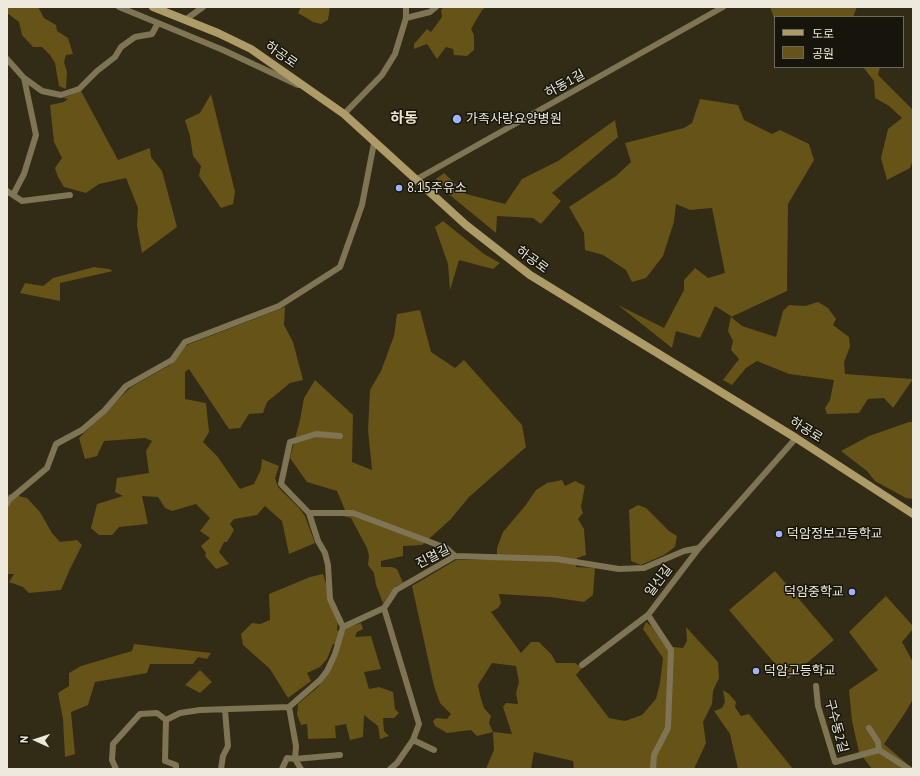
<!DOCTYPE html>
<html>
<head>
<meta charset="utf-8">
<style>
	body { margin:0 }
	#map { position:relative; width:920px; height:776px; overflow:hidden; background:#322b16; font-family:"PT Sans","Noto Sans KR",sans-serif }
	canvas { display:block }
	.frame { position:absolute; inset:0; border:8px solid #ede9dc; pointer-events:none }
	.legend { position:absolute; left:774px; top:16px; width:130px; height:52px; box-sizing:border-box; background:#17140b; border:1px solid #6d695f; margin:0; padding:5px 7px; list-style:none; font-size:12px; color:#ede9dc }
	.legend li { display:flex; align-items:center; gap:8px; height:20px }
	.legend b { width:20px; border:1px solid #6d695f }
	.north { position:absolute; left:16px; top:720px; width:40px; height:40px; -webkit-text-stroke:3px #17140b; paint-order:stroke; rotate:273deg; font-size:11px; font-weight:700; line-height:16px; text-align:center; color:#ede9dc }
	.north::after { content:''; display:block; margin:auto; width:14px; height:18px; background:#ede9dc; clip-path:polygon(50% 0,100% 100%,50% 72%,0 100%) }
</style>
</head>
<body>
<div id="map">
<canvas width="920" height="776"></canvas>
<div class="frame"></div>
<ul class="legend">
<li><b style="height:5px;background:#ae9c68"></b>도로</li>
<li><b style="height:11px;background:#655318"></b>공원</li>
</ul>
<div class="north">N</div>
</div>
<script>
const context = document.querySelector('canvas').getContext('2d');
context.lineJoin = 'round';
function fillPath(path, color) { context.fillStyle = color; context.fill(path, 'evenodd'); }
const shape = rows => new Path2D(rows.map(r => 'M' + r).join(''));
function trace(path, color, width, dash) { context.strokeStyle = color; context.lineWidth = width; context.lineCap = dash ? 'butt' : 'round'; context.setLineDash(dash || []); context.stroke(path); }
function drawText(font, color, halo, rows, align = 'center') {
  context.font = font + ' "PT Sans","Noto Sans KR",sans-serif'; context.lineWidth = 3; context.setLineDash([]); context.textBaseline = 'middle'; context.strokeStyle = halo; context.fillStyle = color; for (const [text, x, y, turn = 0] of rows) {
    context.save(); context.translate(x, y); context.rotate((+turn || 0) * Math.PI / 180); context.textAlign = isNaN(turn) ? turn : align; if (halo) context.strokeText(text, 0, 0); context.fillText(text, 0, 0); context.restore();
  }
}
const green = shape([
	[7,7,38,7,44,18,56,25,57,31,68,38,73,54,66,55,64,62,67,72,66,89,59,86,55,63,50,55,42,47,33,47,22,35,19,22,7,13],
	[301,7,330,7,328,20,321,24,313,22,298,13],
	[444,7,486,7,482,10,471,29,474,35,474,50,467,56,454,55,453,49,446,47,437,59,427,44,414,49,414,44,427,29,431,32,442,17,441,10],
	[770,7,857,7,853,17,775,17,775,21],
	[863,67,880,67,878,75,913,110,913,160,910,168,887,180,881,158,888,129,902,118,889,106,875,98,874,81],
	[81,91,118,160,150,148,151,157,162,171,177,227,142,253,137,226,138,208,126,178,99,184,86,193,64,187,58,177,55,168,62,158,54,142,50,105,64,102,68,99,63,98],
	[211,94,235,192,233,204,221,208,199,176,201,166,193,156,190,136,185,120,200,113],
	[700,99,738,105,744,120,772,134,780,130,809,144,814,160,788,204,787,291,731,317,742,326,776,337,783,311,789,305,805,306,818,302,828,308,836,319,833,325,849,337,850,347,844,362,845,374,912,379,913,361,913,379,893,408,884,398,868,399,859,413,827,414,825,408,830,400,834,380,789,374,757,361,746,368,732,385,723,380,739,359,731,350,733,341,728,331,731,316,715,306,700,338,676,331,672,348,618,305,664,328,684,290,684,280,695,268,708,278,725,273,712,208,690,210,676,204,674,222,663,256,646,278,632,282,626,270,603,255,585,250,584,233,569,207,616,176,631,162,625,143,684,128,692,123],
	[615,120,618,137,552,193,561,201,541,224,533,218,497,216,496,233,445,191,436,179,444,173,466,194,505,204,522,179,558,161],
	[443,221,484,254,500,263,493,269,459,260,450,290,448,264,435,227],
	[94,267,109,269,113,271,60,283,60,301,20,293,25,283,43,286,53,278],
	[285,307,284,325,293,342,303,380,290,383,267,402,263,413,249,414,240,428,229,429,189,369,185,372,185,399,206,403,209,432,203,442,217,456,240,489,254,484,261,469,262,459,279,466,275,478,278,487,299,508,305,516,315,543,289,554,282,521,265,506,257,515,234,519,230,524,234,530,227,542,224,542,219,552,229,564,216,569,205,556,206,553,201,546,210,538,200,531,210,518,196,504,172,511,165,508,158,497,142,496,148,524,119,527,112,535,99,535,91,528,97,504,123,496,115,492,117,478,149,473,146,451,152,441,145,438,104,441,97,456,85,459,79,438,131,387,170,365,187,345],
	[420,310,431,352,455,368,464,360,522,425,526,447,469,497,450,520,422,545,403,546,403,556,381,561,381,567,392,567,397,569,403,583,396,586,383,603,376,585,374,573,368,565,369,556,367,548,351,518,343,516,345,510,337,491,307,482,290,458,300,420,304,398,315,380,353,415,352,462,372,470,368,430,370,390,381,371,394,336,397,314],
	[909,422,913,422,913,499,906,498,875,481,867,471,841,451,869,436],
	[562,480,565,486,575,481,585,486,581,507,583,513,578,519,584,529,586,555,577,558,576,567,595,568,593,595,584,602,550,597,499,594,501,603,498,608,491,612,521,653,531,642,539,642,552,655,556,663,575,663,582,668,576,675,609,718,625,721,642,715,656,699,660,683,663,658,643,629,646,622,652,627,665,646,683,648,687,641,686,627,718,662,719,678,713,691,712,704,703,722,706,743,694,769,574,769,573,761,534,752,531,769,486,769,494,750,493,732,477,736,471,730,447,733,435,726,433,721,436,718,447,719,451,714,440,703,434,686,412,586,456,560,497,560,497,548,503,532,525,506,536,490,547,483],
	[492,663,516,666,519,682,516,693,518,704,506,703,503,707,512,734,493,732,489,723,491,716,484,708,480,695,478,685],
	[10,494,27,498,40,512,52,533,60,542,77,540,82,545,70,569,61,590,29,593,23,587,9,582,14,574,7,574,7,496],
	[638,505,646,508,669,531,677,536,675,547,664,555,641,565,631,561,629,510],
	[775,571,834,640,788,679,729,610],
	[323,574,338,621,337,631,361,623,363,629,357,632,355,637,371,636,373,643,381,669,364,672,369,689,379,687,393,692,395,709,399,713,394,718,383,718,384,731,389,736,380,739,378,726,364,715,363,737,350,740,346,724,335,726,336,738,308,739,307,724,301,725,297,715,298,704,318,687,329,671,339,645,333,644,327,659,320,667,307,673,311,681,288,698,270,669,243,645,241,634,252,623,260,624,270,620,269,594,310,577],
	[886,596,913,626,913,629,902,642,913,662,913,699,905,713,884,744,913,769,872,769,859,752,852,721,849,690,878,670,849,632],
	[134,644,211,653,207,659,198,657,193,664,150,664,147,673,95,682,88,705,71,712,75,754,65,757,63,719,58,693,69,686,69,673,81,666,132,651],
	[200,670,212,682,200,693,185,685],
	[723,690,729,694,736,702,735,707,741,716,749,714,793,769,738,769,730,734,714,711,722,708,725,702]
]);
const minor = shape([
	[119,7,158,23],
	[406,18,430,12,436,7],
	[185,20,203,7],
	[7,59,24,78,36,135,24,174,13,195],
	[24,78,42,91,61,95,79,89,97,71,115,57,121,47,135,37,152,34,158,23,223,50,298,85],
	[344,114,382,75,395,54,406,18,406,7],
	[417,179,723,7],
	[7,191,22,201,70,195],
	[340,436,316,434,290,442,281,484,309,513,353,513,446,548,455,556],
	[7,504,9,500,47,468,56,444,82,430,104,411,126,386,172,360,185,342,279,306,340,267,362,205,374,143],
	[309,513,318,541,325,553,328,565,330,599,343,627],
	[582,665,648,615],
	[816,686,818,706,835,762,879,750,909,769],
	[166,720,180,713,200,710,289,707,320,680,327,671,335,654,343,627,384,608],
	[869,728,878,742,879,750],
	[413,740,434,750],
	[116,769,112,760,113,744,140,714,157,713,166,720,165,761,176,765,176,769],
	[221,769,223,756,228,746,225,710],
	[282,769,287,758,295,759,296,746,289,707],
	[301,769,295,759,340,755],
	[390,769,397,763,413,740,419,724,384,608,396,590,455,556,557,559,619,569,644,568,684,551,699,548],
	[653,769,654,755,668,728,671,650,648,615,699,548,796,438]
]);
const secondary = shape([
	[153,7,218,33,251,49,344,114,466,225,530,275,796,438,913,514]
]);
const markers = [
	[457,119,5,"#9fb3fd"],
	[399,188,4,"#9fb3fd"],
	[779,534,4,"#9fb3fd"],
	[852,592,4,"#9fb3fd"],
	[756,671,4,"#9fb3fd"]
];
const streetNames = [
	["하공로",281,55,35],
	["하동1길",565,84,-29],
	["하공로",532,260,36],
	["하공로",806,430,32],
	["진멀길",433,557,-27],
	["일신길",659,581,-53],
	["구수동2길",836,726,75]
];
const poiNames = [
	["가족사랑요양병원",466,119],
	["8.15주유소",407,188],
	["덕암정보고등학교",787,534],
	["덕암중학교",844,592,"right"],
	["덕암고등학교",764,671]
];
const quarterNames = [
	["하동",404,119]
];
fillPath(green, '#655318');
trace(minor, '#7f7454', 6);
trace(secondary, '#ae9c68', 8);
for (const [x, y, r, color] of markers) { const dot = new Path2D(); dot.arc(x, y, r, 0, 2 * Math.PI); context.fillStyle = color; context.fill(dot); trace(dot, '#17140b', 1.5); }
drawText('13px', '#ede9dc', '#17140b', streetNames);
drawText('13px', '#ede9dc', '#17140b', poiNames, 'left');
drawText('bold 15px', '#ebe2c8', '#17140b', quarterNames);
</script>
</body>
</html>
